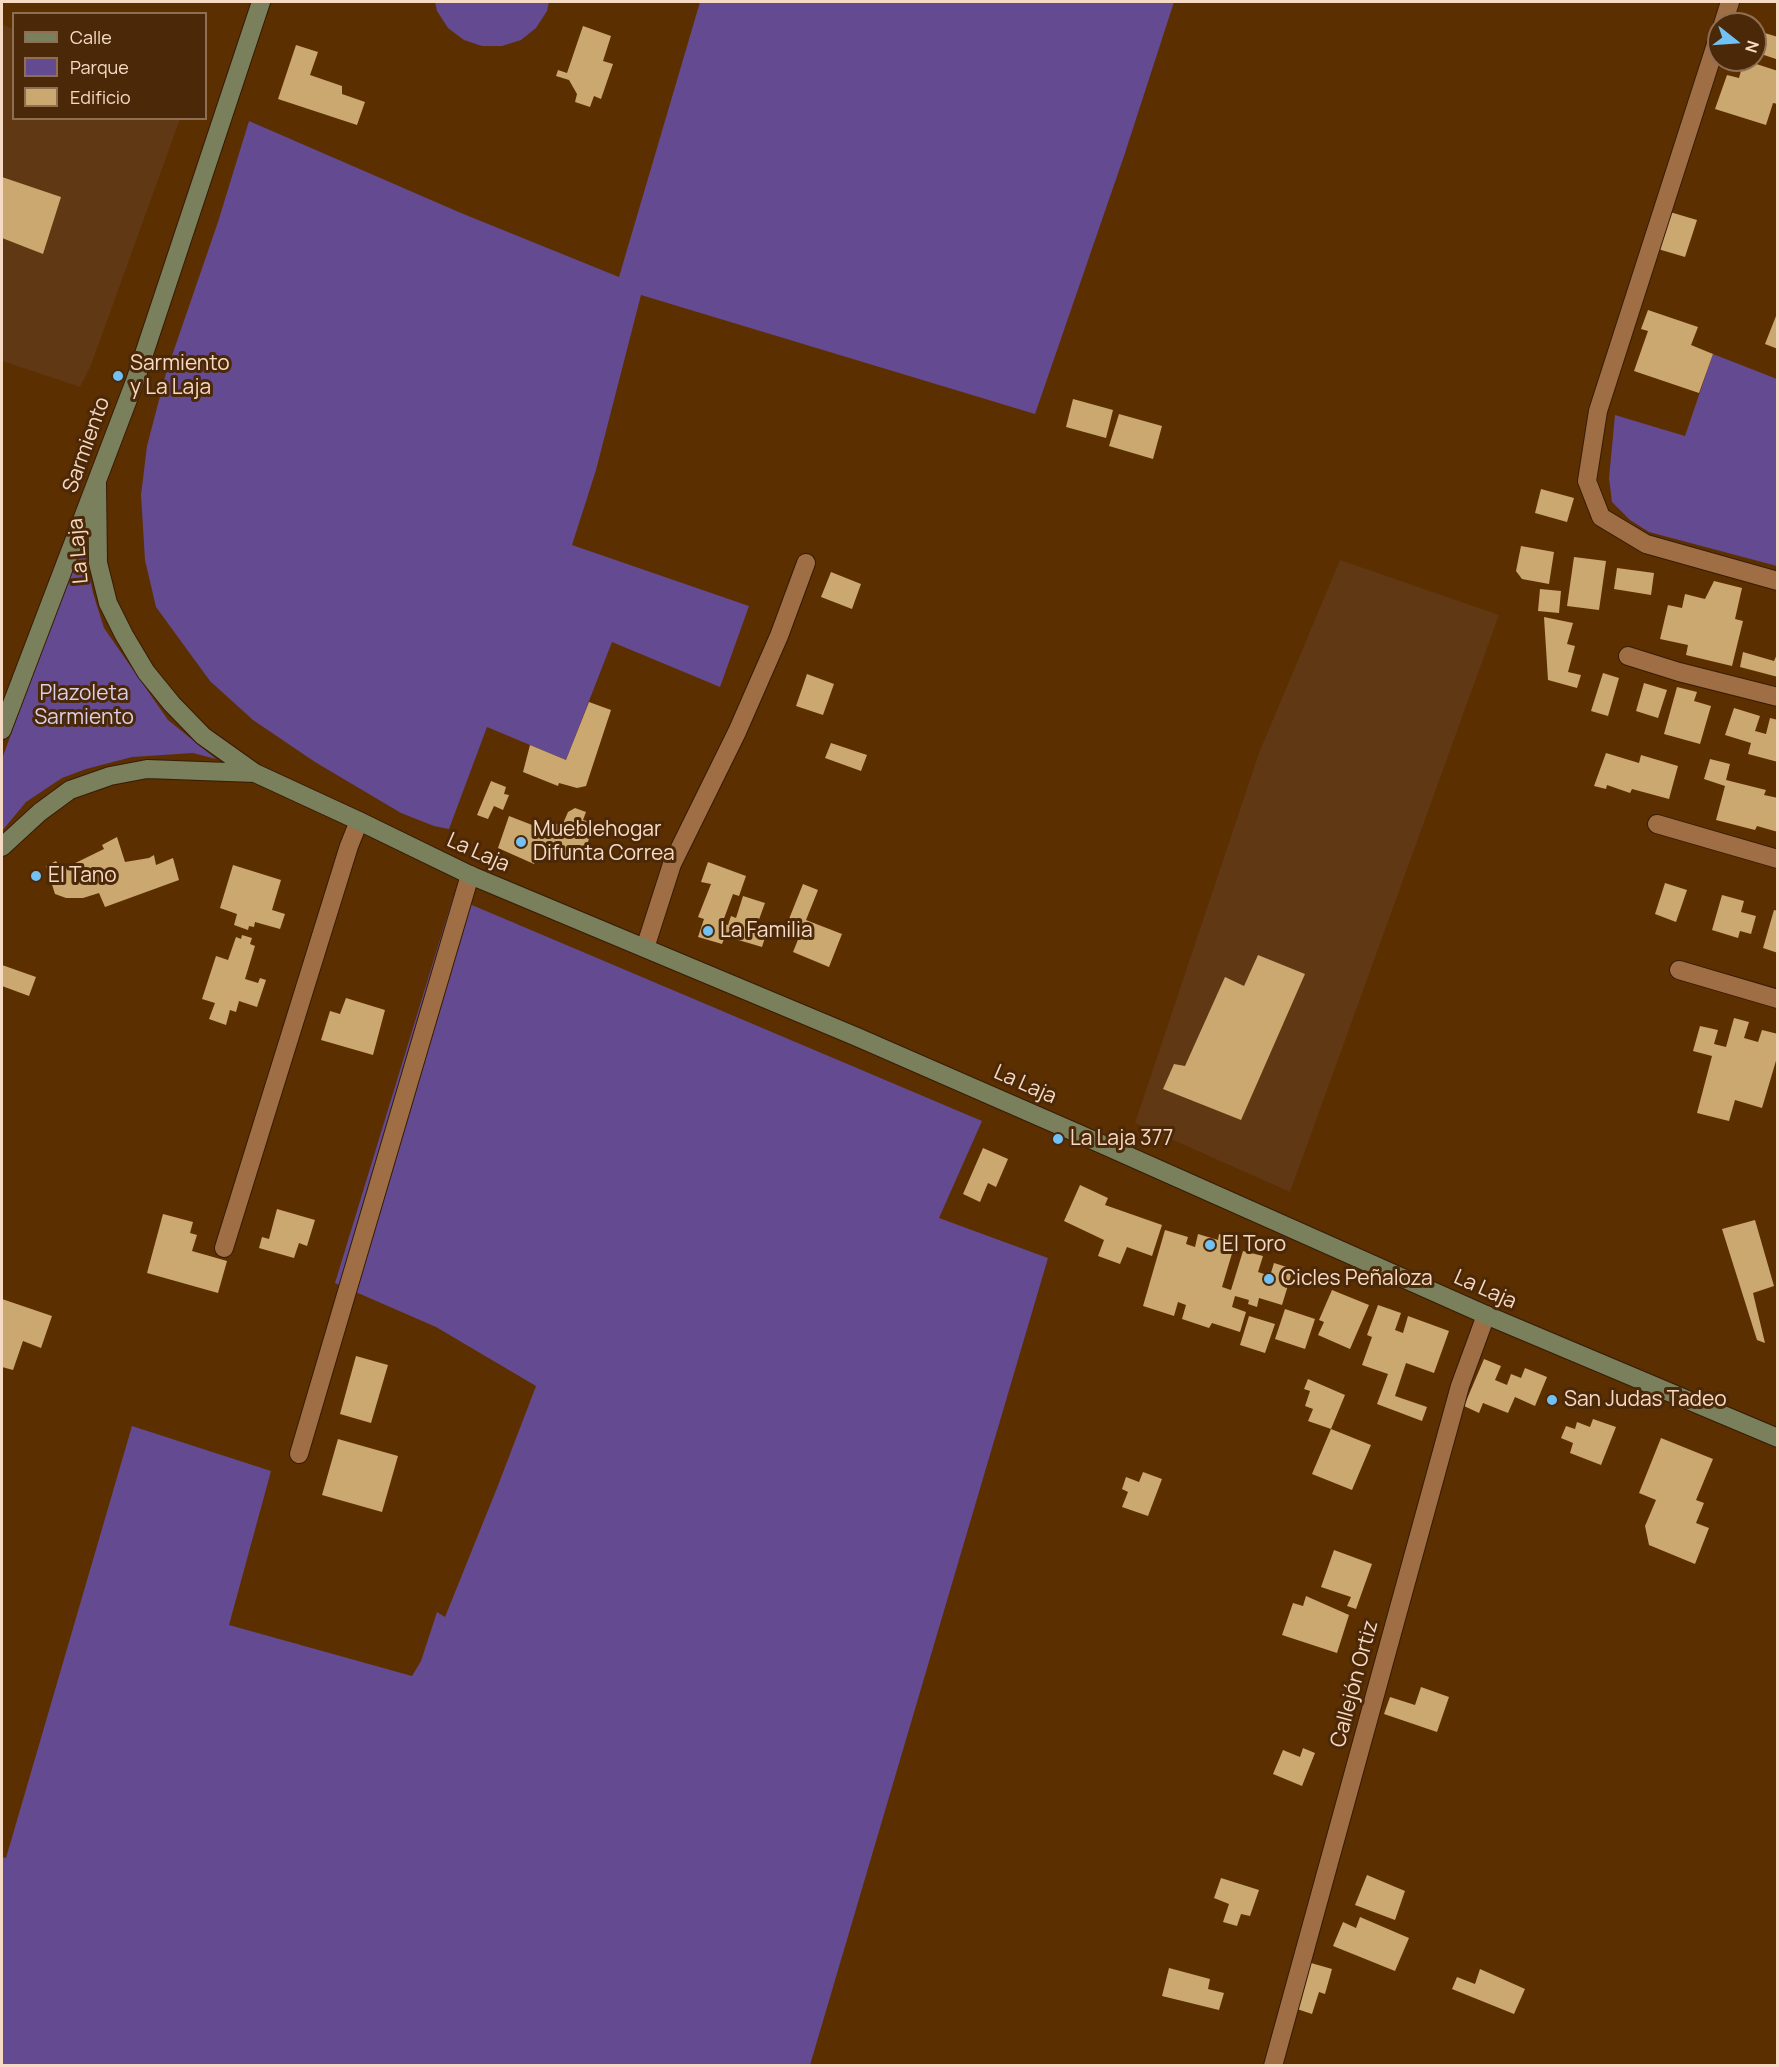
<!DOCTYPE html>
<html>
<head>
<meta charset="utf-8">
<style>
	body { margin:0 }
	#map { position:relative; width:1779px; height:2067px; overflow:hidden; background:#5c2f00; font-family:Manrope,sans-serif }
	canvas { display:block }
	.frame { position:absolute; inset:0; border:3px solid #f6dac4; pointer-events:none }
	.legend { position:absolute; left:12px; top:12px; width:195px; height:108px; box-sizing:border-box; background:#4b2807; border:2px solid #8f6f53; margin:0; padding:8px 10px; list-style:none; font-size:18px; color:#f6dac4 }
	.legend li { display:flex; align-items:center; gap:12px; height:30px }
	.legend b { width:30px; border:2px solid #8f6f53 }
	.north { position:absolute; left:1707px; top:12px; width:60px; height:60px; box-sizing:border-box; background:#4b2807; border:2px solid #8f6f53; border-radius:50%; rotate:107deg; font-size:16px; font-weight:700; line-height:24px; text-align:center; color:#f6dac4 }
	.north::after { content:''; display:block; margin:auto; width:21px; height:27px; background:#71c1f5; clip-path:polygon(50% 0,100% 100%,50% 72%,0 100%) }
</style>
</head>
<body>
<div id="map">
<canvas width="1779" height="2067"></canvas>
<div class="frame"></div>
<ul class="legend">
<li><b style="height:8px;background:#7a7f5c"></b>Calle</li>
<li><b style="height:16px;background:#644a90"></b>Parque</li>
<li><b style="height:16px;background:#cba86f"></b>Edificio</li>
</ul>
<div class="north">N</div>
</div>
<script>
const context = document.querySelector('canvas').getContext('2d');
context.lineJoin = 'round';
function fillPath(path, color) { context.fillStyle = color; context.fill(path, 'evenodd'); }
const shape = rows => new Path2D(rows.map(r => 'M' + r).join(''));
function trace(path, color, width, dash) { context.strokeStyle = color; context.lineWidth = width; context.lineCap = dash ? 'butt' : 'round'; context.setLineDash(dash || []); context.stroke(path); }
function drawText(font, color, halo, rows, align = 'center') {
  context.font = font + ' Manrope,sans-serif'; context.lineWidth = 6; context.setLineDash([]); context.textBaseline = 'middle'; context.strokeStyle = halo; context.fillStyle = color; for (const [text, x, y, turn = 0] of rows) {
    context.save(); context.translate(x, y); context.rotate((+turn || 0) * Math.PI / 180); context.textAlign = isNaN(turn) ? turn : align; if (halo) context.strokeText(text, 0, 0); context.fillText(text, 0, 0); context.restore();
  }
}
const built = shape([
	[2,24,13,29,14,118,180,119,91,365,80,387,2,361],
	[1340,560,1499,615,1290,1192,1135,1123,1259,753]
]);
const green = shape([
	[435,2,549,2,547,11,536,28,521,40,502,46,482,46,464,40,448,28,437,11],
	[700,2,1174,2,1124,156,1035,414,641,295,596,470,572,545,749,606,720,687,612,642,566,760,487,727,449,829,434,826,401,813,315,762,253,720,210,681,156,607,145,560,141,495,147,446,166,373,218,222,249,121,461,213,619,277],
	[1713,354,1777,379,1777,566,1649,532,1630,520,1612,502,1609,478,1615,415,1685,436],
	[82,539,93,593,104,628,168,720,216,759,193,753,132,757,86,769,62,778,26,802,2,831,2,759],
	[453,897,982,1121,939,1218,1048,1258,810,2065,2,2065,2,1857,6,1858,132,1426,271,1471,229,1625,412,1676,421,1661,437,1612,445,1617,497,1488,536,1386,436,1327,335,1283]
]);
const building = shape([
	[583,26,611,36,603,61,613,64,601,99,594,96,590,107,575,102,577,94,569,80,556,76,558,70,567,73],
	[1758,31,1778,37,1776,59,1755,52],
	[296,45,318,52,310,75,342,86,342,94,365,102,357,125,278,99],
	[1744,60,1778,71,1778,104,1773,103,1766,125,1715,109,1727,75,1739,78],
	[2,177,61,197,43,254,2,238],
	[1670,212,1697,220,1685,257,1658,249],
	[1648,310,1698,327,1691,345,1713,354,1699,393,1634,371,1648,331,1641,329],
	[1778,311,1778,349,1765,344],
	[1073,399,1113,410,1106,438,1066,427],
	[1119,414,1162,426,1153,459,1109,446],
	[1541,489,1574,498,1567,522,1535,513],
	[1521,546,1554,552,1549,584,1522,579,1516,571],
	[1574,557,1606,561,1599,610,1567,606],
	[1617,568,1654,573,1651,595,1614,589],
	[831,572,861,584,852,609,821,597],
	[1714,581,1742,588,1735,619,1743,621,1732,666,1686,655,1688,645,1660,639,1668,605,1682,608,1685,594,1705,599],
	[1540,589,1561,591,1559,613,1538,611],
	[1544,617,1573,623,1567,644,1575,646,1568,672,1581,675,1577,688,1548,680],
	[1743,652,1774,661,1778,652,1778,677,1740,667],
	[1603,673,1619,678,1608,716,1591,711],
	[807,674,834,684,823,715,796,706],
	[1644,683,1667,690,1658,718,1636,711],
	[1677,687,1697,692,1694,701,1711,706,1700,744,1664,734],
	[589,702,611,710,586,786,577,788,559,783,558,786,523,772,530,745,566,760],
	[1734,708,1760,716,1755,731,1766,734,1770,718,1778,720,1778,762,1748,754,1751,743,1725,735],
	[831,743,867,755,861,771,825,758],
	[1606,753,1639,763,1641,755,1678,766,1669,799,1632,789,1630,793,1607,785,1606,789,1594,786],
	[1710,759,1730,764,1726,780,1766,790,1764,795,1778,798,1778,832,1757,826,1755,830,1716,820,1725,786,1704,779],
	[491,781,506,787,504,794,509,795,503,810,494,806,488,819,477,815],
	[575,808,586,812,583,820,594,823,586,848,576,845,571,860,558,855,557,851,540,845,534,864,498,848,509,816,545,830,548,820,562,826,568,812],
	[117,837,125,862,149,858,154,855,156,865,173,858,179,880,105,907,99,893,83,898,66,898,55,894,46,866,56,861,61,870,104,849,102,845],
	[708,862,746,876,739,896,733,894,722,924,728,925,731,916,736,918,743,896,765,903,757,925,768,928,762,947,725,936,722,944,698,937,704,919,698,917,711,884,701,882],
	[233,865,281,880,272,910,285,914,280,929,255,922,254,927,249,926,248,930,234,925,237,914,220,908],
	[1665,883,1687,890,1676,922,1655,914],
	[803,884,818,890,806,920,842,934,829,967,793,952,804,925,789,919],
	[1722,895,1744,901,1741,912,1756,916,1751,934,1740,931,1738,938,1712,930],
	[1774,910,1778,911,1778,953,1763,948],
	[242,935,252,938,250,944,255,946,245,979,258,983,260,978,266,980,257,1007,239,1001,236,1012,230,1010,226,1025,209,1019,215,1003,202,999,216,956,228,960,236,937,241,939],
	[1258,955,1305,974,1241,1120,1163,1089,1174,1064,1185,1066,1225,977,1244,986],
	[2,965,36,977,29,996,2,986],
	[346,998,385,1010,373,1055,321,1040,330,1011,340,1014],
	[1734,1018,1749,1022,1744,1038,1758,1042,1762,1030,1778,1034,1778,1054,1762,1108,1735,1100,1729,1121,1697,1113,1712,1056,1693,1051,1700,1026,1718,1030,1714,1044,1726,1047],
	[983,1148,1008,1159,996,1187,988,1183,980,1202,963,1194],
	[1080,1185,1108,1198,1105,1205,1162,1225,1152,1256,1127,1247,1120,1264,1098,1256,1104,1240,1064,1221],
	[277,1209,315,1220,307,1246,299,1243,294,1258,259,1248,262,1237,269,1239],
	[163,1214,193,1222,190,1233,197,1235,192,1251,227,1261,218,1293,147,1273],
	[1755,1220,1774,1286,1753,1293,1765,1343,1757,1340,1722,1229],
	[1165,1230,1188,1237,1186,1244,1195,1247,1198,1234,1218,1240,1219,1234,1236,1240,1222,1287,1231,1290,1243,1251,1263,1256,1258,1272,1270,1276,1274,1263,1293,1269,1282,1305,1259,1298,1257,1307,1248,1304,1249,1300,1235,1296,1232,1307,1246,1312,1240,1332,1212,1323,1209,1328,1182,1319,1186,1305,1178,1302,1174,1316,1143,1306],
	[1332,1290,1369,1305,1350,1349,1318,1335,1324,1322,1319,1320],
	[2,1299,52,1316,41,1348,23,1341,13,1370,2,1367],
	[1378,1305,1401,1313,1395,1330,1403,1333,1408,1316,1449,1331,1434,1373,1406,1363,1395,1396,1427,1407,1422,1421,1377,1404,1388,1374,1362,1365,1372,1337,1367,1335],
	[1285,1309,1315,1319,1305,1349,1275,1339],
	[1249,1316,1275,1324,1265,1353,1240,1345],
	[356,1356,388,1365,371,1423,340,1414],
	[1484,1359,1501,1366,1495,1380,1507,1385,1511,1374,1521,1378,1525,1368,1547,1377,1535,1406,1515,1397,1508,1413,1483,1403,1479,1413,1464,1406],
	[1308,1379,1345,1395,1331,1429,1308,1421,1313,1409,1305,1406,1310,1391,1304,1389],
	[1593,1419,1616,1427,1601,1465,1570,1453,1573,1443,1561,1438,1566,1426,1575,1429,1577,1422,1590,1427],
	[1331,1429,1371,1445,1352,1490,1312,1474],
	[1661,1438,1713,1459,1696,1500,1704,1503,1696,1523,1709,1528,1695,1564,1649,1545,1645,1526,1656,1500,1639,1493],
	[338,1439,398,1456,382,1512,322,1495],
	[1143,1472,1162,1479,1148,1516,1122,1507,1128,1492,1122,1489,1126,1477,1139,1482],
	[1334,1550,1372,1564,1356,1609,1347,1606,1351,1597,1321,1587],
	[1306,1596,1349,1615,1337,1653,1282,1635,1293,1603,1303,1606],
	[1421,1687,1449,1697,1437,1732,1384,1714,1390,1697,1415,1705],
	[1303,1748,1315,1753,1302,1786,1273,1774,1283,1750,1300,1757],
	[1367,1875,1405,1891,1395,1920,1355,1905],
	[1221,1878,1259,1890,1250,1916,1241,1914,1237,1926,1223,1922,1229,1904,1214,1898],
	[1360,1917,1409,1938,1395,1971,1333,1946,1343,1922,1356,1928],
	[1311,1963,1332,1969,1325,1994,1319,1992,1312,2014,1297,2009],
	[1169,1968,1210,1979,1208,1989,1224,1993,1219,2010,1162,1996],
	[1480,1969,1525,1989,1514,2014,1452,1989,1457,1977,1475,1984]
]);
const street = shape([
	[1723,24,1730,2],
	[1719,35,1598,411,1587,481,1601,517,1646,544,1778,581],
	[1628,656,1679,672,1778,697],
	[1657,824,1778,859],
	[645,948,672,864,737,732,779,636,806,563],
	[1679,970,1778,999],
	[224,1248,349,846,359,821],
	[299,1454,470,875],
	[1273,2066,1460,1386,1486,1315]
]);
const secondary = shape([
	[97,483,98,563,108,603,124,635,146,672,172,704,203,736,255,773,359,821,470,875,857,1037,1079,1134,1486,1315,1778,1438],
	[2,730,135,381,261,2],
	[2,847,40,812,70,790,110,776,147,769,255,773]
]);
const markers = [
	[118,376,6,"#71c1f5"],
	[521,842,6,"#71c1f5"],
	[36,876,6,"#71c1f5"],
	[708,931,6,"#71c1f5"],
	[1058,1139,6,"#71c1f5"],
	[1210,1245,6,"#71c1f5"],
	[1269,1279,6,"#71c1f5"],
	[1552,1400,6,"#71c1f5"]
];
const poiNames = [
	["Sarmiento",130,364],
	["y La Laja",130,388],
	["Mueblehogar",533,830],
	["Difunta Correa",533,854],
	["El Tano",48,876],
	["La Familia",720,931],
	["La Laja 377",1070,1139],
	["El Toro",1222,1245],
	["Cicles Peñaloza",1281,1279],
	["San Judas Tadeo",1564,1400]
];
const streetNames = [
	["Sarmiento",87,445,-70],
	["La Laja",79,551,-95],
	["La Laja",478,853,24],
	["La Laja",1025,1085,24],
	["La Laja",1485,1290,24],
	["Callejón Ortiz",1355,1684,-75]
];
const parkNames = [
	["Plazoleta",84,694],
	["Sarmiento",84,718]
];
fillPath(built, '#603813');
fillPath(green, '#644a90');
fillPath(building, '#cba86f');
trace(street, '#351c06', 20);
trace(secondary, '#351c06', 20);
trace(street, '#a06e45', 18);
trace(secondary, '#7a7f5c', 18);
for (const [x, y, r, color] of markers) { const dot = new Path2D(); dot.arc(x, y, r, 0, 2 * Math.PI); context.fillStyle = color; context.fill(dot); trace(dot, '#4b2807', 2); }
drawText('21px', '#f6dac4', '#4b2807', poiNames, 'left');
drawText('21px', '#f6dac4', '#4b2807', streetNames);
drawText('21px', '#d8d0ea', '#4b2807', parkNames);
</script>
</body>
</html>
